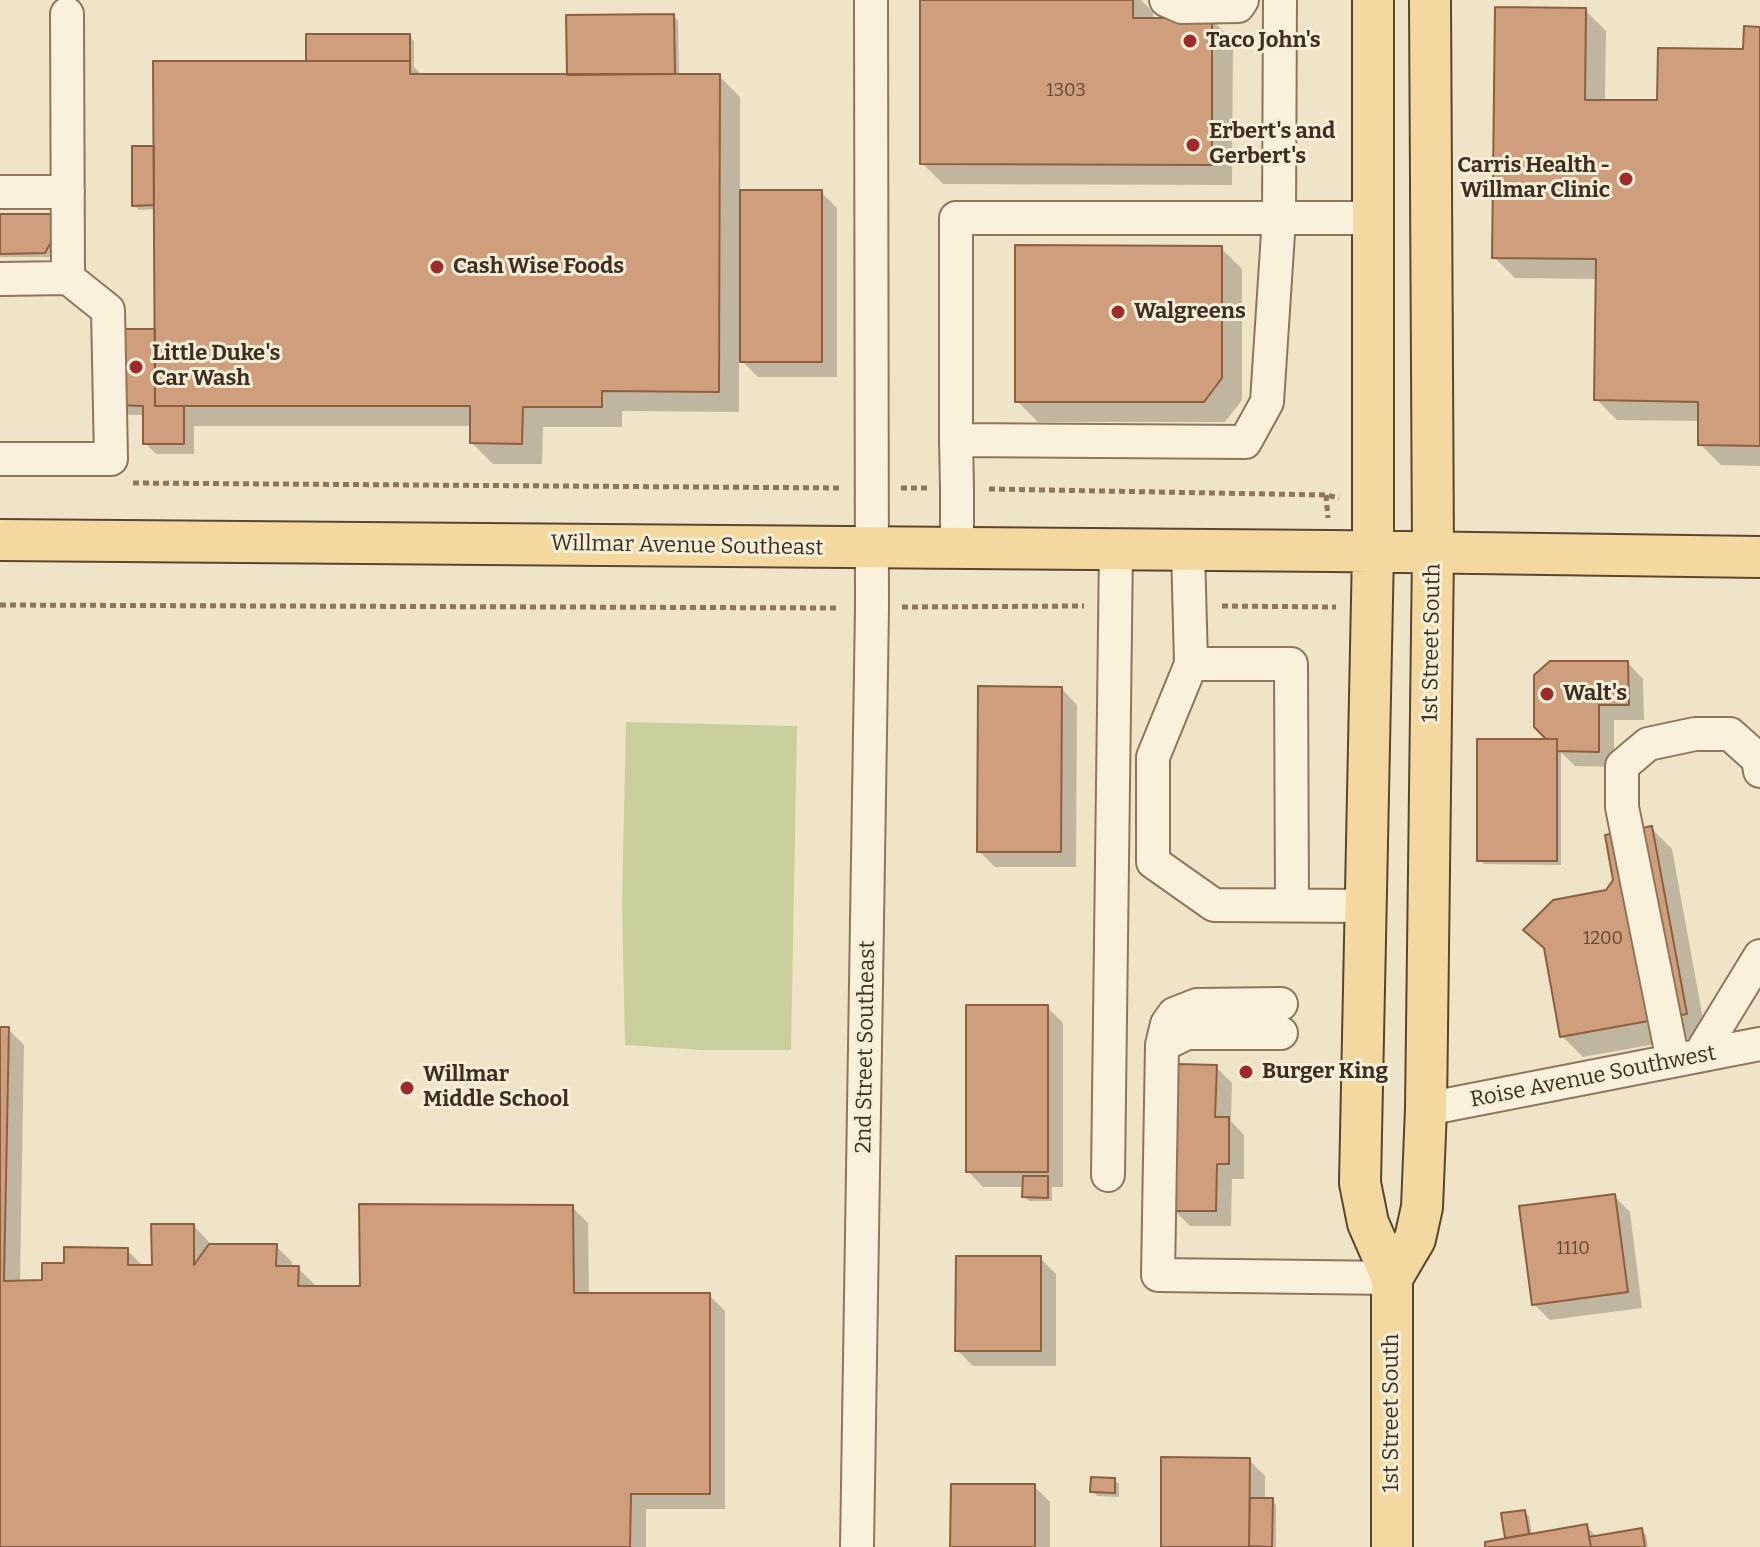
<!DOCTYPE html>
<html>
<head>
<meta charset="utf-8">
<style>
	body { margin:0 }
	canvas { display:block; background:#f0e4c8 }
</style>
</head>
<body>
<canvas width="1760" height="1547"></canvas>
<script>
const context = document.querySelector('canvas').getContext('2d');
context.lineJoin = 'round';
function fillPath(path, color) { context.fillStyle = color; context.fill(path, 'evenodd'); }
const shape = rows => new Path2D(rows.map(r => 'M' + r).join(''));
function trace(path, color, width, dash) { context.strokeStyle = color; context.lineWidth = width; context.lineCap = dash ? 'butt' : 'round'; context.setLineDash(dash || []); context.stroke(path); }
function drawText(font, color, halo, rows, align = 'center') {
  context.font = font + ' Bitter,serif'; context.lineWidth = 6; context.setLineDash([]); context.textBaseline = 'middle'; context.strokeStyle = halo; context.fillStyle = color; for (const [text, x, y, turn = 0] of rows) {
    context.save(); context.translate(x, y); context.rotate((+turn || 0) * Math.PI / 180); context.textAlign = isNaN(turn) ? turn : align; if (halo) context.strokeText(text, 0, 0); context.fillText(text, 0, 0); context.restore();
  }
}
const green = shape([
	[626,722,797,726,791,1050,703,1050,625,1045,622,904]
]);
const shadow = shape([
	[922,0,1141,0,1153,12,1153,20,1212,20,1233,41,1232,185,943,184,922,163],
	[1585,10,1606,31,1605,102,1659,102,1745,51,1760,29,1760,466,1721,465,1700,444,1700,421,1617,420,1596,399,1598,279,1515,278,1494,257],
	[674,16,678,21,679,76,719,76,740,97,740,192,821,192,837,208,837,377,758,377,739,358,739,412,622,411,622,427,543,427,542,464,493,464,472,443,472,426,194,426,194,454,156,454,145,443,145,415,129,415,118,405,157,334,156,209,139,210,134,205,156,148,308,63,409,36,414,41,414,67,423,76,569,76],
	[0,216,70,220,50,257,0,257],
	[1221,248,1242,269,1242,400,1225,422,1038,422,1017,401],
	[1628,663,1643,679,1644,720,1614,720,1614,767,1575,766,1561,752,1561,865,1484,864,1479,860,1550,741],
	[1062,689,1077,705,1076,867,995,867,979,851],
	[1651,828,1672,849,1706,1035,1583,1057,1562,1036,1546,950,1526,930,1607,892],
	[1047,1007,1063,1023,1063,1187,1052,1187,1052,1201,1029,1201,1024,1196,1024,1187,983,1187,968,1171],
	[0,1029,8,1029,24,1045,20,1283,44,1282,66,1265,127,1250,143,1266,154,1267,194,1226,209,1242,209,1246,276,1246,292,1262,292,1268,298,1268,314,1284,314,1288,362,1288,572,1207,588,1223,589,1295,709,1295,725,1311,725,1509,646,1509,646,1547,0,1547],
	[1216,1067,1232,1083,1231,1121,1244,1135,1244,1179,1232,1179,1231,1226,1190,1226,1174,1210],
	[1614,1196,1630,1212,1642,1308,1550,1320,1534,1304],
	[1040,1258,1056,1274,1056,1366,973,1366,957,1350],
	[1249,1460,1265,1476,1265,1500,1272,1500,1276,1505,1276,1547,1163,1547],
	[1114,1480,1119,1484,1119,1497,1097,1496,1093,1491],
	[1034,1486,1050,1502,1050,1547,952,1547],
	[1524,1512,1529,1516,1532,1536,1586,1526,1598,1538,1641,1530,1646,1535,1648,1547,1488,1547,1509,1539,1507,1537]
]);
const building = shape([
	[920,0,1133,0,1133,18,1212,18,1212,165,920,164,920,0],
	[1495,7,1586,8,1585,100,1657,100,1658,48,1743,49,1744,26,1760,27,1760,446,1698,445,1698,402,1594,400,1596,259,1492,258,1495,7],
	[674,14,675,74,567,75,566,15,674,14],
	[306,34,410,34,410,61,306,61,306,34],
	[153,61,410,61,410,74,720,74,719,392,602,391,602,407,523,407,522,444,470,443,470,406,155,406,153,61],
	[132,146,154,146,154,205,132,206,132,146],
	[740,190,822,190,822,362,740,362,740,190],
	[0,214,67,214,45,253,0,254,0,214],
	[1015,245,1222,246,1222,378,1204,402,1015,402,1015,245],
	[116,329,155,329,155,406,184,406,184,444,143,444,143,406,116,405,116,329],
	[1550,661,1628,661,1629,705,1599,705,1599,752,1557,751,1557,739,1546,739,1534,727,1534,675,1550,661],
	[978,686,1062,687,1061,852,977,852,978,686],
	[1477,739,1557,739,1557,861,1477,861,1477,739],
	[1652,826,1687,1014,1560,1037,1544,948,1523,930,1553,900,1606,890,1613,880,1605,835,1652,826],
	[966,1005,1048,1005,1048,1172,966,1172,966,1005],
	[0,1027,9,1027,4,1281,42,1280,42,1263,64,1263,64,1247,128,1248,128,1265,152,1265,151,1224,194,1224,194,1265,209,1244,277,1244,276,1266,299,1266,298,1286,360,1286,359,1204,573,1205,574,1293,710,1293,710,1494,631,1494,630,1547,0,1547,0,1027],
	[1176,1064,1217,1065,1215,1117,1229,1117,1229,1164,1217,1164,1216,1211,1172,1211,1176,1064],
	[1023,1176,1048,1176,1048,1198,1022,1197,1023,1176],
	[1615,1194,1628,1292,1532,1305,1519,1206,1615,1194],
	[956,1256,1041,1256,1041,1351,955,1351,956,1256],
	[1161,1457,1250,1458,1249,1547,1161,1547,1161,1457],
	[1091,1477,1115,1478,1115,1493,1090,1492,1091,1477],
	[951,1484,1035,1484,1035,1547,950,1547,951,1484],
	[1250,1498,1273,1498,1272,1547,1249,1546,1250,1498],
	[1525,1510,1529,1534,1505,1538,1501,1513,1525,1510],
	[1587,1524,1591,1547,1485,1547,1485,1542,1587,1524],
	[1642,1528,1645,1547,1591,1547,1589,1537,1642,1528]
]);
const path = shape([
	[133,483,843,488],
	[901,488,927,488],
	[989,489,1326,495,1339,498],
	[1326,495,1328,518],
	[0,605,840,608],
	[1222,606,1336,607],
	[902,607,1084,606]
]);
const minor = shape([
	[1166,0,1182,7,1238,6,1242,0],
	[1280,0,1279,218,1373,218],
	[0,192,68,192],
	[0,279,68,278,67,14],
	[956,440,1245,442,1267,402,1279,218,956,218,956,440,957,489,957,548],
	[0,459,111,459,108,310,68,278],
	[1188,550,1191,664],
	[1292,904,1291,664,1191,664,1153,757,1153,862,1214,905,1366,906],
	[1281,1004,1197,1005,1174,1014,1167,1024,1162,1045,1158,1275,1392,1278],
	[1162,1045,1187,1033,1281,1033],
	[1699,1056,1760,956],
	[1673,1061,1622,807,1622,766,1648,744,1695,734,1730,734,1758,759,1760,771],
	[1426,1109,1760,1044],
	[1108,1175,1116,550],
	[857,1547,872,608,871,0]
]);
const major = shape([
	[1373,0,1373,551,1360,1183,1368,1223,1392,1278,1392,1547],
	[0,540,1332,551,1760,557],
	[1392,1278,1415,1239,1422,1207,1426,1109,1433,552,1430,0]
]);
const markers = [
	[1190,41,8,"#9e2a2b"],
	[1193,145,8,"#9e2a2b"],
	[1626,179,8,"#9e2a2b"],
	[437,267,8,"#9e2a2b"],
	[1118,312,8,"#9e2a2b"],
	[136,367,8,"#9e2a2b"],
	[1547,694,8,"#9e2a2b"],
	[1246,1072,8,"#9e2a2b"],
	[407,1088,8,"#9e2a2b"]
];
const numberNames = [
	["1303",1066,91],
	["1200",1603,939],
	["1110",1573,1249]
];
const poiNames = [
	["Taco John's",1206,41],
	["Erbert's and",1209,132],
	["Gerbert's",1209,157],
	["Carris Health -",1610,166,"right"],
	["Willmar Clinic",1610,191,"right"],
	["Cash Wise Foods",453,267],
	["Walgreens",1134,312],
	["Little Duke's",152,354],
	["Car Wash",152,379],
	["Walt's",1563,694],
	["Burger King",1262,1072],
	["Willmar",423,1075],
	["Middle School",423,1100]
];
const streetNames = [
	["Willmar Avenue Southeast",687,546,1],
	["1st Street South",1432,643,-89],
	["2nd Street Southeast",866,1047,-89],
	["Roise Avenue Southwest",1593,1077,-11],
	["1st Street South",1392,1413,-90]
];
fillPath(green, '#c9cf9b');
fillPath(shadow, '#0003');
fillPath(building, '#cf9f7d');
trace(building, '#8d5f41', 2);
trace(minor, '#8d765c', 36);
trace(major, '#5b4430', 44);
trace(path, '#8d765c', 5, [6, 4]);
trace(minor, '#faf1dc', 32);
trace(major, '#f3d9a0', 40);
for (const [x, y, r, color] of markers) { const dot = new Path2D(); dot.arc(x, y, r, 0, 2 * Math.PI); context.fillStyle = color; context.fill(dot); trace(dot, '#f7eed8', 3); }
drawText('18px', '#624a37', null, numberNames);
drawText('bold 22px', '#3d2e20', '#f7eed8', poiNames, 'left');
drawText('22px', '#3d2e20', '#f7eed8', streetNames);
</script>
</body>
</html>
